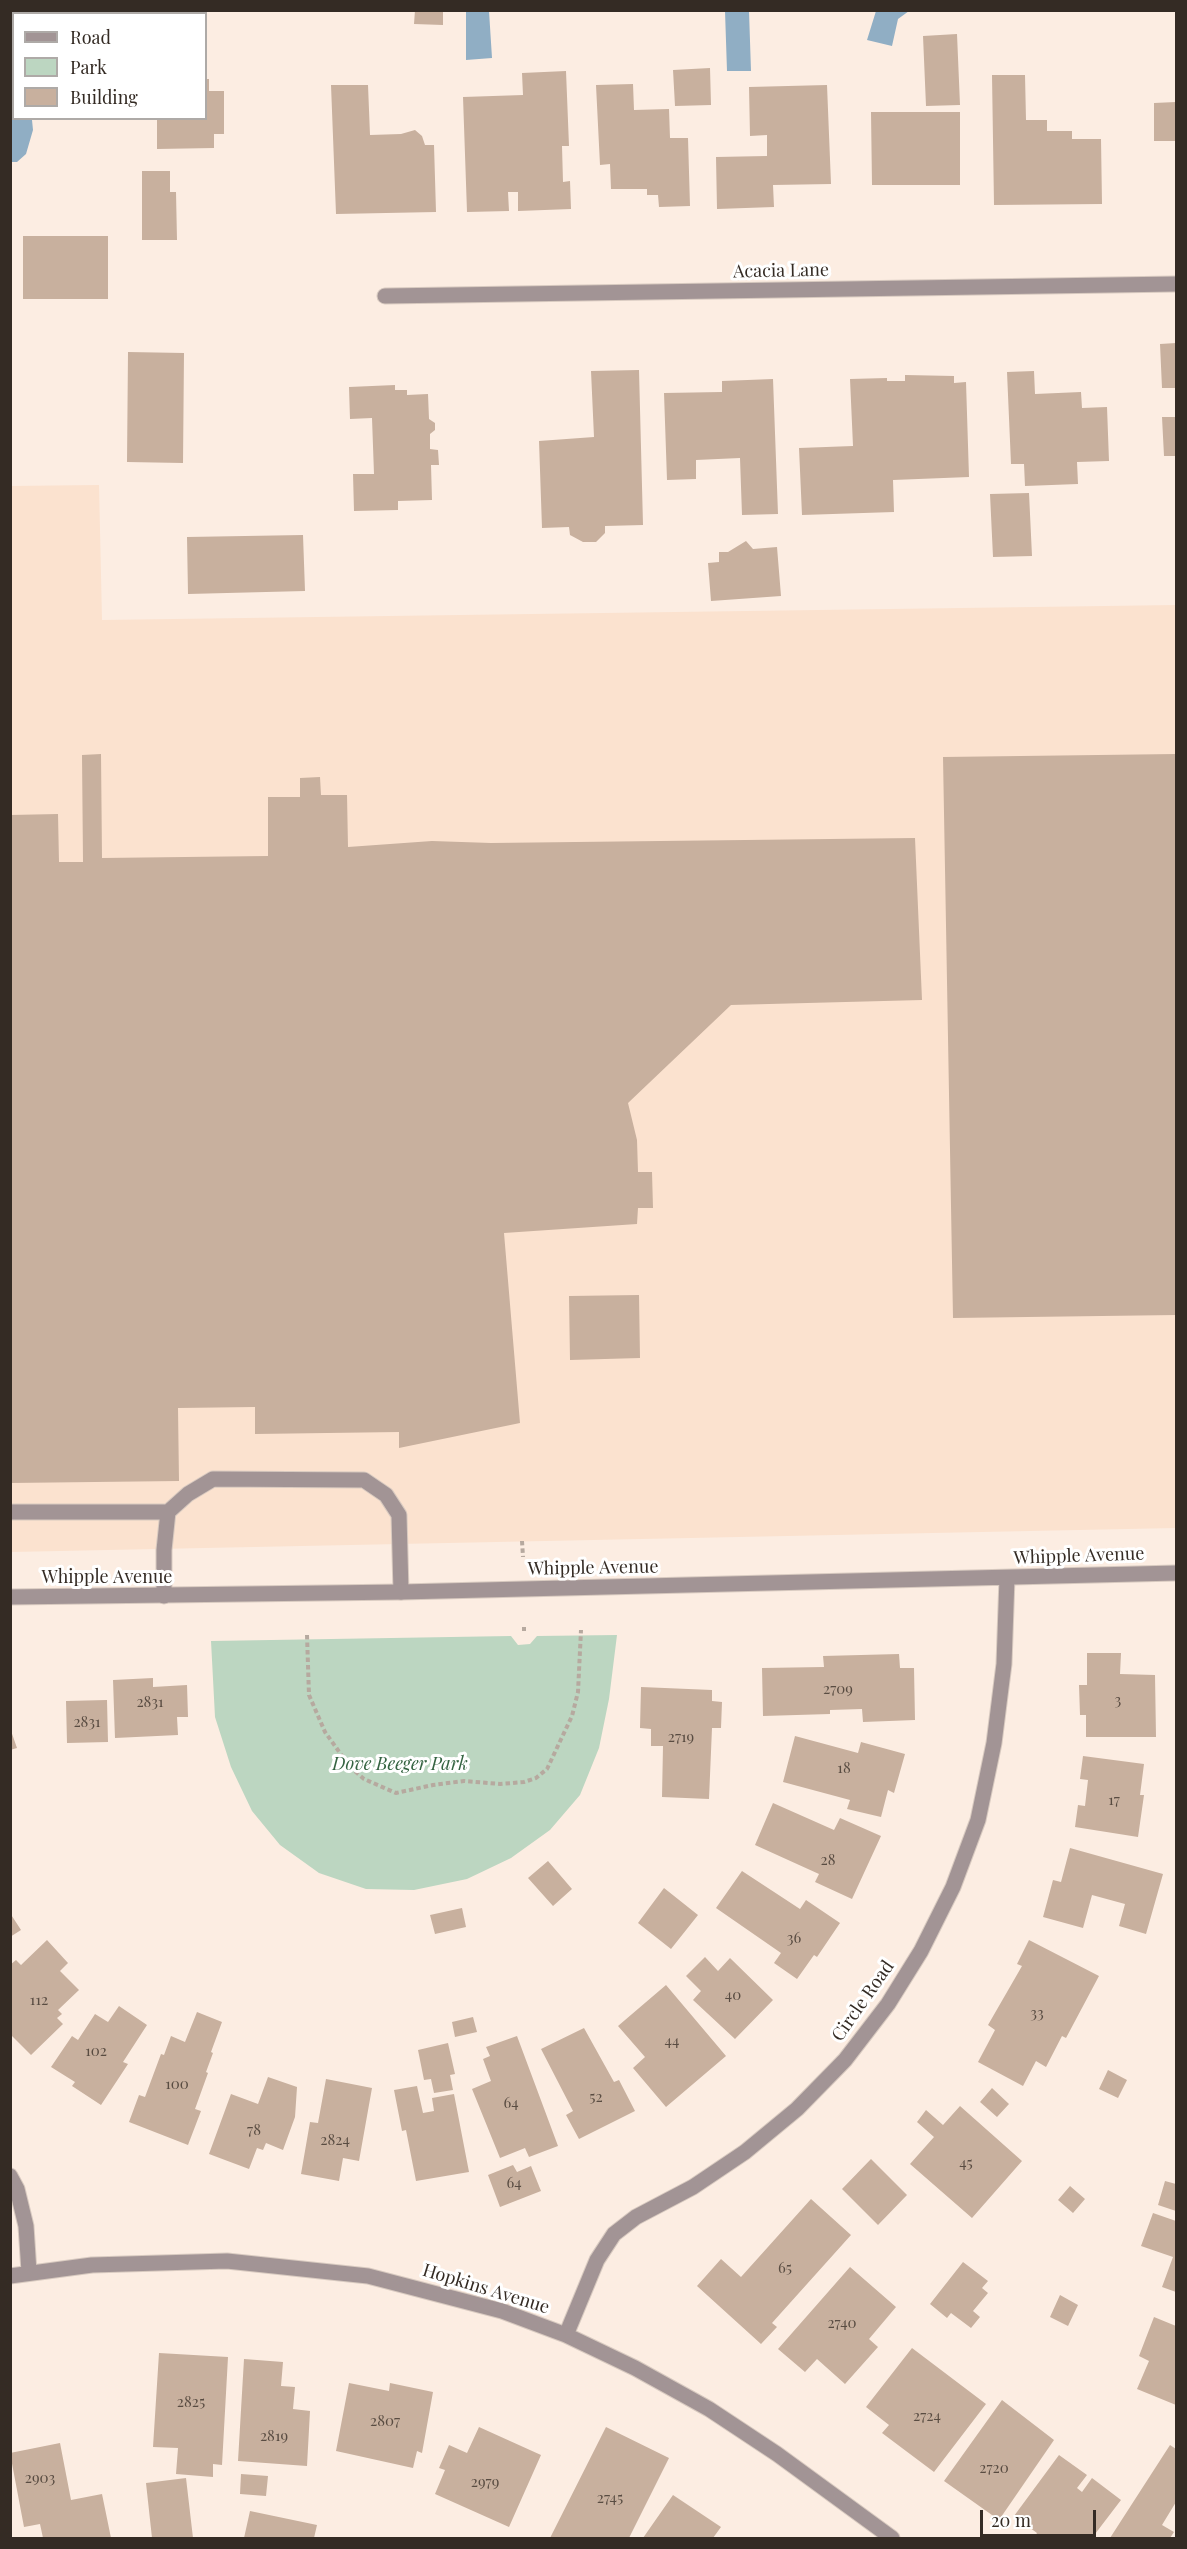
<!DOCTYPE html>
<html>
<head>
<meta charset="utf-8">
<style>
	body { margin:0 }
	#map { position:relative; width:1187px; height:2549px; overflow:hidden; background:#fcede2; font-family:"Playfair Display",serif }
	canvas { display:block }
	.frame { position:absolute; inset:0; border:12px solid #342b24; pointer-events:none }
	.legend { position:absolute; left:12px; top:12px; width:195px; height:108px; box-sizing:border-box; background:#fff; border:2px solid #aeaaa7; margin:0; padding:8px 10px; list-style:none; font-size:18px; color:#342b24 }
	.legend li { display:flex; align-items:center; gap:12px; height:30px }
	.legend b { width:30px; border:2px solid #aeaaa7 }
	.scale { position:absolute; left:980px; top:2510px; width:116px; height:27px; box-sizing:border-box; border:3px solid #342b24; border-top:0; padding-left:8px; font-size:18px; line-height:21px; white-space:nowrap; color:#342b24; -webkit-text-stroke:4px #fff; paint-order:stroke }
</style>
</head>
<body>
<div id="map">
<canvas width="1187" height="2549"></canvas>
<div class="frame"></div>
<ul class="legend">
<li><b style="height:8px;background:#a29495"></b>Road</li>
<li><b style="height:16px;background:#bcd6c1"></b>Park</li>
<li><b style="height:16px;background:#c8b09e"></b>Building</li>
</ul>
<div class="scale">20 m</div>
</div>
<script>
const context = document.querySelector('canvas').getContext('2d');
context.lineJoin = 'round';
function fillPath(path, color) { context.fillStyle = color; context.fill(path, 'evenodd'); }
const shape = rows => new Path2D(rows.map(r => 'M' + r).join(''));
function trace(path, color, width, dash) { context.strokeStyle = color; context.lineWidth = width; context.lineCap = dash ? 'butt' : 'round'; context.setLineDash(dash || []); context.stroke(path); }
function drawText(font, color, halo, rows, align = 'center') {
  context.font = font + ' "Playfair Display",serif'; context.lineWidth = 6; context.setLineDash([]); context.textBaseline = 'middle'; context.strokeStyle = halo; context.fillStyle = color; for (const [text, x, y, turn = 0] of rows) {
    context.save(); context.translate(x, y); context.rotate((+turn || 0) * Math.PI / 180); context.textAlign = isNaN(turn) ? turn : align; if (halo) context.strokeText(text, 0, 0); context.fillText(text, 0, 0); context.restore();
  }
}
const built = shape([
	[99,485,102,620,1176,605,1176,1528,11,1552,10,486]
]);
const green = shape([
	[617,1635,609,1699,599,1748,580,1795,550,1830,511,1858,467,1879,414,1890,366,1889,319,1873,280,1845,252,1811,231,1767,215,1717,211,1641,511,1636,518,1645,530,1644,537,1636]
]);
const water = shape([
	[466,11,489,11,492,58,466,60],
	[725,11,749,11,751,71,727,71],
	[876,11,909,11,898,19,892,46,867,40],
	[13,114,14,118,32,120,33,130,26,154,17,162,11,162,10,117]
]);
const building = shape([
	[10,10,41,10,43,14,14,14,14,53,10,54],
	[143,10,171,10,171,14,144,14],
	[415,10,443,10,443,25,414,24],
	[957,34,960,105,926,106,923,36],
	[710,68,711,105,675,106,673,70],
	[566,71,569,146,562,146,563,182,570,181,571,209,518,211,518,192,508,192,509,211,467,212,463,97,523,95,522,73],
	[992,75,1025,75,1026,120,1047,120,1047,131,1072,131,1072,139,1101,139,1102,204,994,205],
	[206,79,209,79,209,91,224,91,224,134,214,134,214,148,157,149,157,118,206,118],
	[633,84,634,110,669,109,670,138,688,138,690,206,659,207,658,195,647,195,647,189,611,189,610,164,600,165,596,85],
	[331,85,368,85,370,135,401,134,415,130,422,136,425,145,434,145,436,212,336,214],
	[827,85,831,184,773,185,774,207,717,209,716,157,767,156,767,135,750,136,749,87],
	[1176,102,1176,141,1154,141,1154,103],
	[871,112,960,112,960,185,872,185],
	[142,171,170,171,170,192,176,192,177,240,142,240],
	[23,236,108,236,108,299,23,299],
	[1176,343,1176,388,1162,388,1160,344],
	[128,352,184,353,183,463,127,462],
	[639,370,643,525,605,526,605,533,596,542,583,542,570,535,569,527,542,528,539,441,594,437,591,371],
	[1034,371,1035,394,1081,392,1082,408,1107,407,1109,461,1077,462,1078,484,1025,486,1024,464,1011,464,1007,372],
	[905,375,954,376,954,383,966,382,969,477,893,480,894,512,802,515,799,448,853,446,850,379,887,378,887,381,905,381],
	[773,379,778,514,742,515,740,458,696,460,696,479,667,480,664,393,722,392,722,381],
	[395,385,395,390,407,390,407,395,428,394,429,419,435,423,435,430,430,434,430,449,438,450,439,465,431,465,432,500,398,501,398,510,354,511,353,474,374,474,372,418,350,419,349,387],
	[1162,417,1176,417,1176,456,1164,456],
	[1029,493,1032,556,993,557,990,494],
	[303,535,305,591,188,594,187,537],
	[746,541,753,549,777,547,781,596,711,601,708,563,719,562,719,552,728,552],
	[101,754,102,858,268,856,268,797,300,797,300,778,320,777,321,795,347,795,348,847,432,841,491,843,915,838,922,1000,731,1005,628,1103,637,1140,638,1172,652,1172,653,1208,638,1208,637,1224,504,1233,520,1423,399,1448,399,1432,255,1434,255,1407,178,1408,179,1481,10,1483,10,815,58,814,59,862,83,862,82,755],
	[1176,754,1176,1315,953,1318,943,757],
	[639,1295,640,1358,570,1360,569,1296],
	[1087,1653,1121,1653,1120,1674,1155,1675,1156,1737,1086,1737,1086,1715,1080,1715,1079,1685,1087,1685],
	[899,1654,900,1668,914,1668,915,1720,863,1722,862,1709,830,1710,830,1714,763,1716,762,1668,824,1667,823,1656],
	[153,1678,153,1687,187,1685,188,1717,177,1717,178,1735,115,1738,113,1680],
	[641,1687,712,1690,712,1701,722,1702,721,1728,712,1728,709,1799,662,1797,663,1746,651,1746,651,1729,640,1728],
	[107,1700,108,1742,67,1743,66,1701],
	[10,1728,17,1748,10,1750],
	[795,1736,858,1753,861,1742,905,1754,894,1793,888,1790,881,1817,847,1809,850,1800,783,1782],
	[1083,1756,1144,1764,1140,1795,1144,1795,1138,1837,1075,1827,1078,1805,1085,1806,1088,1780,1080,1779],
	[773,1803,834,1830,840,1818,881,1836,852,1899,815,1882,819,1874,755,1845],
	[1070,1848,1163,1874,1146,1934,1119,1926,1125,1904,1092,1895,1083,1928,1043,1917,1053,1880,1061,1882],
	[548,1861,572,1889,553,1906,528,1878],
	[742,1871,800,1909,806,1900,840,1923,817,1957,814,1955,797,1979,774,1963,781,1953,716,1908],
	[664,1888,698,1915,671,1949,638,1923],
	[462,1908,466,1927,435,1934,430,1915],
	[10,1913,21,1930,10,1937],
	[47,1940,68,1963,60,1971,79,1990,58,2010,62,2014,57,2018,63,2024,31,2055,10,2034,10,1965,16,1960,21,1965],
	[1029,1940,1099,1976,1066,2038,1062,2036,1046,2067,1036,2061,1023,2086,978,2062,995,2030,988,2025,1022,1966,1017,1964],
	[705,1957,718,1971,730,1958,773,2000,735,2039,693,2000,701,1991,686,1976],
	[666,1985,726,2056,666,2107,633,2068,645,2057,618,2026],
	[119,2006,147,2025,123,2062,128,2064,101,2105,72,2086,75,2082,51,2067,72,2036,78,2040,95,2014,108,2022],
	[197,2012,222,2022,211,2052,213,2053,206,2072,208,2073,195,2109,201,2111,188,2145,129,2122,139,2095,145,2097,161,2054,164,2055,171,2036,185,2042],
	[473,2017,477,2032,455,2037,452,2022],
	[584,2028,614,2082,619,2080,635,2111,579,2139,566,2115,573,2111,541,2049],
	[517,2036,558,2146,529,2157,525,2148,500,2158,472,2089,491,2081,483,2059,490,2056,486,2047],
	[448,2043,455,2074,450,2075,453,2090,434,2093,431,2079,424,2080,418,2050],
	[1108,2070,1127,2080,1118,2098,1099,2089],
	[268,2077,297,2087,295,2117,283,2150,266,2143,263,2150,257,2148,249,2169,209,2154,231,2094,258,2104],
	[326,2079,372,2088,359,2161,343,2158,339,2181,301,2174,310,2122,318,2123],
	[417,2086,423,2113,434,2111,432,2098,454,2094,469,2172,416,2181,406,2130,402,2131,394,2090],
	[992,2088,1009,2104,997,2117,980,2102],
	[960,2106,1022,2161,972,2218,910,2164,934,2137,917,2122,926,2110,943,2125],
	[871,2159,907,2195,878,2225,842,2189],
	[513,2165,517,2172,531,2166,541,2191,500,2207,488,2175],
	[1165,2181,1176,2184,1176,2211,1158,2205],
	[1070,2186,1085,2199,1073,2213,1058,2200],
	[811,2199,851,2235,772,2323,777,2327,761,2344,697,2286,721,2259,741,2277],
	[1153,2213,1176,2221,1176,2292,1162,2287,1173,2257,1141,2246],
	[963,2262,988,2281,982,2288,988,2293,973,2311,980,2317,971,2328,951,2313,947,2318,930,2304],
	[850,2267,896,2307,869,2339,878,2347,845,2384,817,2359,805,2372,778,2349],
	[1060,2295,1078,2305,1068,2326,1050,2317],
	[1154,2317,1176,2326,1176,2405,1137,2389,1149,2361,1139,2356],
	[912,2348,986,2404,934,2472,882,2433,889,2425,866,2407],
	[159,2353,228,2357,222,2465,213,2464,213,2477,176,2474,178,2448,153,2447],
	[244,2359,283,2362,281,2386,295,2387,293,2409,310,2411,307,2466,238,2461],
	[349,2383,389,2391,390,2383,433,2392,422,2453,417,2451,413,2468,336,2451],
	[1002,2400,1054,2440,999,2520,944,2481],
	[479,2427,541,2455,509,2527,435,2494,445,2470,439,2468,449,2445,467,2453],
	[606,2427,669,2458,629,2538,550,2538],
	[60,2443,71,2500,102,2494,111,2538,43,2538,40,2524,24,2527,10,2453],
	[1170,2445,1176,2449,1176,2502,1162,2525,1174,2532,1170,2538,1110,2538],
	[1059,2455,1087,2475,1077,2488,1082,2492,1092,2478,1121,2500,1092,2538,1034,2538,1037,2533,1014,2516],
	[241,2474,268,2476,266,2496,240,2494],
	[186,2478,193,2538,152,2538,146,2483],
	[673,2495,721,2527,713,2538,643,2538],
	[250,2511,317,2525,314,2538,244,2538]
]);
const path = shape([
	[522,1541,523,1557],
	[524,1627,524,1631],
	[307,1635,309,1695,325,1732,350,1767,364,1779,396,1793,433,1785,464,1781,500,1784,524,1782,536,1778,547,1769,572,1716,578,1692,581,1630]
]);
const service = shape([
	[10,1512,168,1512],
	[164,1596,164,1550,168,1512,188,1494,213,1479,364,1480,386,1495,399,1515,401,1592]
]);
const minor = shape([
	[385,296,1176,284],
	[10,1597,401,1592,1176,1573],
	[10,2176,17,2189,26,2226,29,2272],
	[10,2276,92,2265,227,2261,368,2276,502,2311,566,2335,635,2368,709,2409,777,2454,892,2538],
	[566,2335,597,2260,614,2234,636,2217,693,2187,745,2152,797,2109,845,2060,888,2004,921,1951,953,1887,978,1820,994,1743,1004,1664,1007,1578]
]);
const numberNames = [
	["2709",838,1689],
	["3",1118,1700],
	["2831",150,1702],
	["2831",87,1722],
	["2719",681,1737],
	["18",844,1768],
	["17",1114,1800],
	["28",828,1860],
	["36",794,1938],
	["40",733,1995],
	["112",39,2000],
	["33",1037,2013],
	["44",672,2041],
	["102",96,2051],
	["100",177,2084],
	["52",596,2097],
	["64",511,2103],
	["78",254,2130],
	["2824",335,2140],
	["45",966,2163],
	["64",514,2183],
	["65",785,2268],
	["2740",842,2323],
	["2825",191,2402],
	["2724",927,2416],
	["2807",385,2421],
	["2819",274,2436],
	["2720",994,2468],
	["2903",40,2478],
	["2979",485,2482],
	["2745",610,2498]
];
const streetNames = [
	["Acacia Lane",781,271,-1],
	["Whipple Avenue",1079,1556,-2],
	["Whipple Avenue",593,1568,-1],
	["Whipple Avenue",107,1577],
	["Circle Road",863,2001,-55],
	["Hopkins Avenue",486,2289,17]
];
const parkNames = [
	["Dove Beeger Park",400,1764]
];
fillPath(built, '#fbe2cf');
fillPath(green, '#bcd6c1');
fillPath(water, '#90aec4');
fillPath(building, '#c8b09e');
trace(service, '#d8cac0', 17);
trace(minor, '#d8cac0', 17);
trace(path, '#b6a99f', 4, [4.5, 3]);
trace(service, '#a29495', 15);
trace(minor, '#a29495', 15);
drawText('15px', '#594c42', null, numberNames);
drawText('18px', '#342b24', '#fff', streetNames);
drawText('italic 18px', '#346341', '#fff', parkNames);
</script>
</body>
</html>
